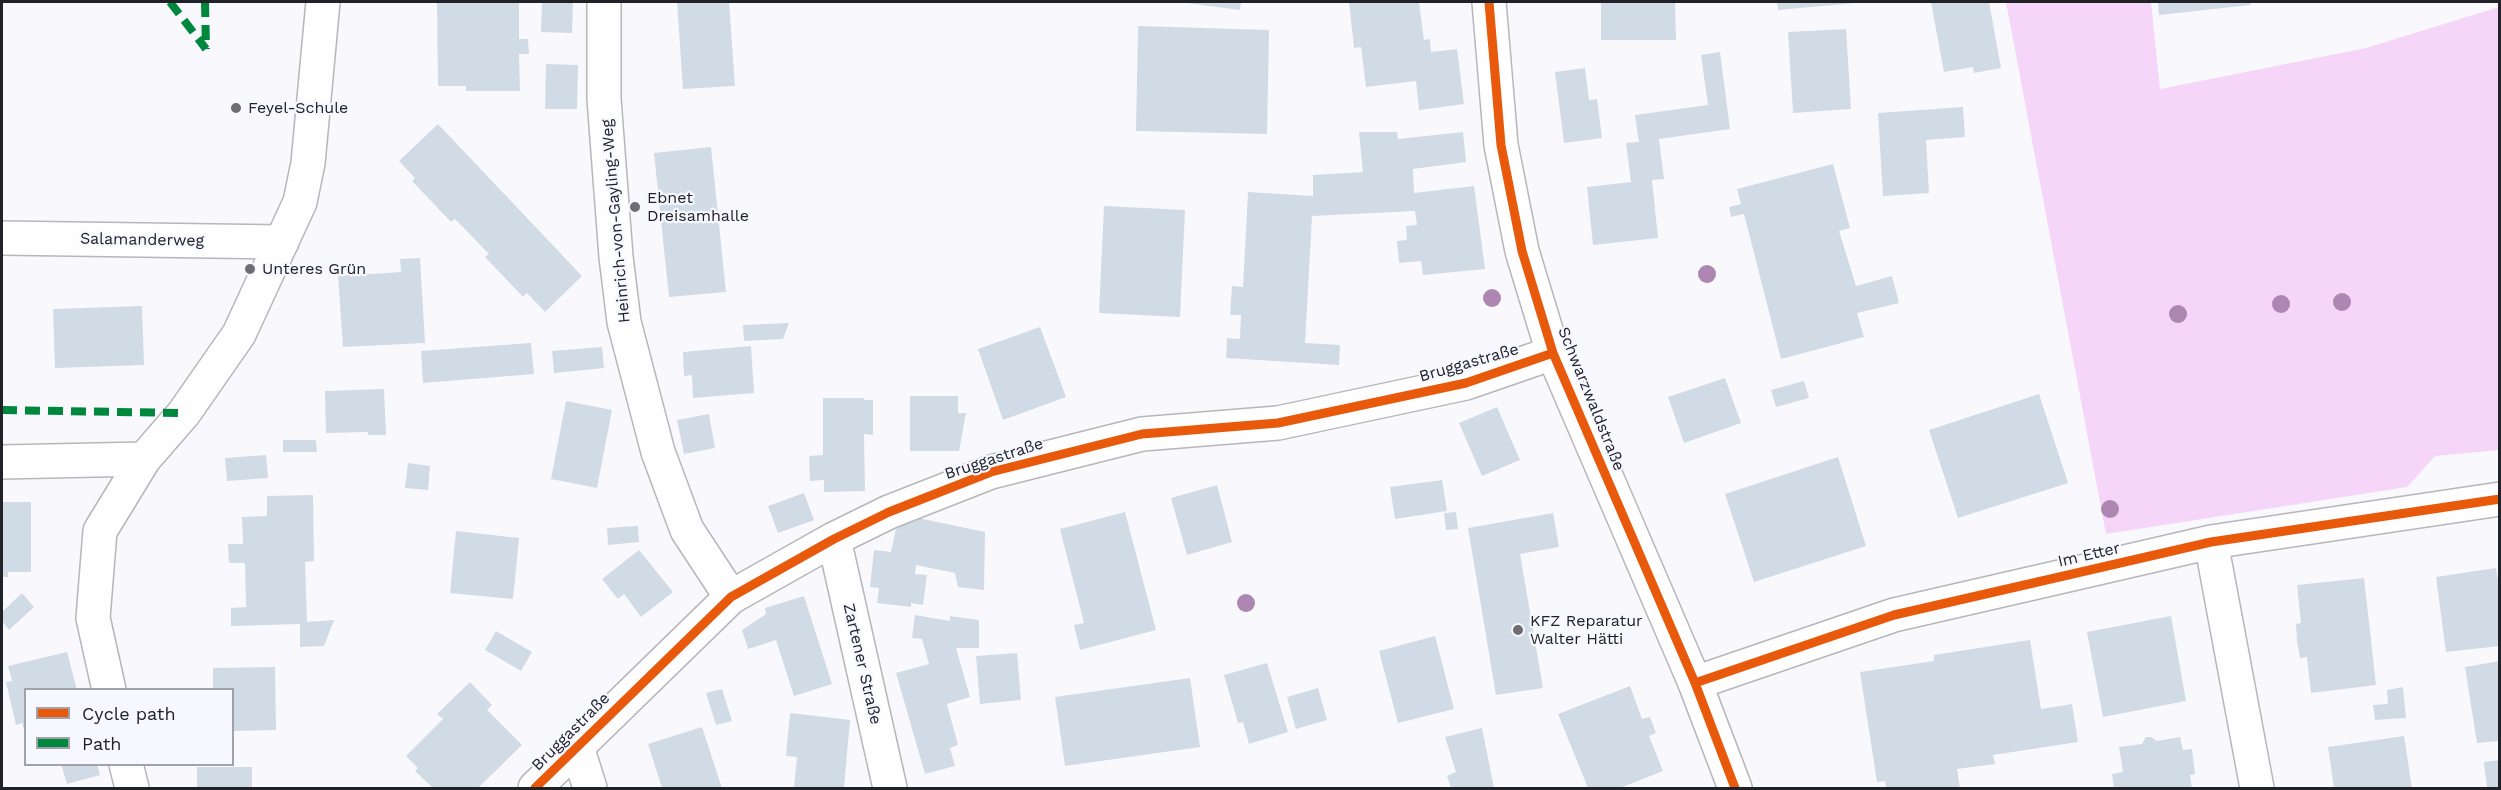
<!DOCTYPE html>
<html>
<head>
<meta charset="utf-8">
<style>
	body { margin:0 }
	#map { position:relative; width:2501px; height:790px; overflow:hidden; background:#f9f9fd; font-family:"Work Sans",sans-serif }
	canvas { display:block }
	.frame { position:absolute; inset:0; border:3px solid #212228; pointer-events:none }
	.legend { position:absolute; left:24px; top:688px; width:210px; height:78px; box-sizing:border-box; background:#f7f8ff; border:2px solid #a1a2a9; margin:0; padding:8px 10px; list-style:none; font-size:18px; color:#212228 }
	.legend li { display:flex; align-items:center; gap:12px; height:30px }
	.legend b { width:30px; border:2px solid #a1a2a9 }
</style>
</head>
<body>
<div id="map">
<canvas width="2501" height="790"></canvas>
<div class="frame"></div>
<ul class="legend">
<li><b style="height:8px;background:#e8590c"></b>Cycle path</li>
<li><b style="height:8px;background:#00873e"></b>Path</li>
</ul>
</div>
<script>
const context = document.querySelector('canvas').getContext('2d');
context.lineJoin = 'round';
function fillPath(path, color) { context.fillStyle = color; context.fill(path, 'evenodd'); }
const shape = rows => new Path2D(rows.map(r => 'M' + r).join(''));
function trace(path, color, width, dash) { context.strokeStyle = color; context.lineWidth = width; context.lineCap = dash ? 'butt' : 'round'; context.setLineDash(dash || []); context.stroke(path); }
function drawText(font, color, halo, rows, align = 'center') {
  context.font = font + ' "Work Sans",sans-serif'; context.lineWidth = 4.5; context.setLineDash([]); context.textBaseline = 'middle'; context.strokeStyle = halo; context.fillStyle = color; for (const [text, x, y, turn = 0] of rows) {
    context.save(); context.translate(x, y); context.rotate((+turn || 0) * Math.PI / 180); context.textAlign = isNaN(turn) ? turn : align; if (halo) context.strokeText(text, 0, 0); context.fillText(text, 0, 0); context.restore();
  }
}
const green = shape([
	[2006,2,2151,2,2160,89,2366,48,2499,7,2499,450,2435,456,2407,487,2106,534]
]);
const building = shape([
	[437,2,519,2,519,39,528,39,529,54,519,54,520,91,466,91,466,86,438,86],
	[542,2,573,2,572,33,541,32],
	[677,2,729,2,735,86,683,89],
	[1179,2,1241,2,1240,10],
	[1349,2,1419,2,1424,40,1430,39,1431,52,1457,49,1464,104,1419,110,1416,81,1366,87,1361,47,1354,48],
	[1601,2,1675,2,1676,40,1601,40],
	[1777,2,1856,2,1856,3,1778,10],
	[1931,2,1989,2,2001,68,1974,73,1973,67,1944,72],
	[2158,2,2250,2,2251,5,2159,15],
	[1138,26,1269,30,1267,134,1136,131],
	[1846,29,1851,109,1793,113,1788,32],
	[1720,52,1730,129,1659,139,1664,179,1652,180,1658,238,1593,245,1587,187,1631,182,1626,143,1639,142,1635,115,1708,105,1701,55],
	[546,64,578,65,577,109,545,109],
	[1585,68,1589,100,1597,99,1602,138,1564,143,1555,72],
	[1963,107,1965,137,1926,140,1929,193,1883,196,1878,113],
	[438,124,582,276,545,312,527,293,523,297,485,257,489,254,455,219,451,222,412,181,415,178,399,161],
	[1359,132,1397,132,1398,139,1463,132,1466,162,1413,169,1414,193,1474,186,1485,269,1423,275,1421,261,1399,263,1397,241,1407,240,1406,226,1417,225,1415,211,1312,216,1305,343,1340,345,1339,365,1226,358,1227,338,1240,339,1241,315,1230,315,1232,286,1243,287,1248,192,1313,196,1313,175,1363,172],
	[711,147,726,292,669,297,654,153],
	[1833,164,1850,228,1839,231,1856,286,1892,276,1899,303,1857,313,1864,337,1781,359,1744,214,1731,217,1729,207,1741,204,1737,189],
	[1104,206,1185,210,1180,317,1099,313],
	[420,258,425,343,343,347,338,276,401,272,400,259],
	[142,306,144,365,55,368,53,309],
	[789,323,783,339,744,341,743,325],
	[1040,327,1066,397,1003,420,978,349],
	[531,343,534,374,423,383,421,351],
	[751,346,754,393,693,398,692,375,684,376,683,352],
	[602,347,604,368,554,373,552,351],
	[1725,378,1741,423,1684,443,1668,397],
	[1804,381,1809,398,1776,407,1771,390],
	[384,389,386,435,368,435,368,432,326,433,325,391],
	[2039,394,2068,483,1958,518,1929,430],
	[910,396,958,396,958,413,966,413,959,451,910,451],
	[823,398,864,398,864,400,873,400,873,435,864,434,865,491,824,492,824,480,810,481,809,456,823,455],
	[566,401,612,410,597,488,551,479],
	[1497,407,1520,460,1482,476,1459,423],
	[709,414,715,448,684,454,677,420],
	[283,440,316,440,317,452,283,452],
	[266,455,268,478,227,481,225,458],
	[1838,457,1866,546,1754,582,1725,494],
	[408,463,430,466,428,490,405,488],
	[1442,480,1447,511,1395,519,1390,487],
	[1217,485,1232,542,1187,555,1171,498],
	[804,493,814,520,778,533,768,506],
	[313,495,314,561,305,562,307,622,334,620,324,646,300,647,300,624,231,626,231,608,246,607,245,563,229,563,228,544,243,544,242,517,267,516,267,496],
	[2,502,31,502,31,572,8,572,8,577,2,577],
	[1125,512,1156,630,1080,650,1074,625,1084,623,1060,529],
	[1456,512,1458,529,1446,530,1444,513],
	[1553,513,1559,547,1520,554,1543,688,1496,695,1468,528],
	[899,514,985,532,984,590,958,587,955,573,916,565,915,574,927,575,923,605,911,603,911,607,877,603,879,588,870,587,874,550,891,552],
	[638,526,639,542,608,545,607,528],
	[456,531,519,538,513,599,450,593],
	[639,550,673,592,641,617,624,594,618,599,602,579],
	[2496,568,2500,593,2500,646,2446,652,2436,577],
	[2364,578,2376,685,2311,693,2307,657,2300,658,2297,641,2296,624,2301,623,2297,585],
	[22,593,34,607,9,630,2,621,2,612],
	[804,596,832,684,794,696,776,640,748,649,742,630,766,614,765,608],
	[915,615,950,621,950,616,979,620,979,648,956,648,970,697,947,704,958,745,950,748,955,766,925,774,896,673,929,664,922,639,912,638],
	[2171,616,2186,701,2103,717,2087,632],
	[496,631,532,652,521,671,485,650],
	[1435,636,1454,709,1398,723,1379,651],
	[2030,640,2041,709,2072,704,2078,742,1993,755,1995,764,1957,769,1960,788,1886,788,1885,781,1877,782,1860,672,1934,661,1934,655],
	[67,652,77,690,26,690,25,733,22,723,16,725,6,682,12,681,8,666],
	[1017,653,1021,700,980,704,976,656],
	[2500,661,2500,741,2477,743,2465,667],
	[1267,663,1288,732,1249,744,1243,722,1238,723,1224,675],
	[275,667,276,730,232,731,232,690,213,690,213,668],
	[1190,678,1200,747,1065,766,1055,697],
	[470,682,492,705,487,710,522,745,478,788,433,788,415,771,418,768,406,756,443,719,437,714],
	[1630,686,1642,719,1650,717,1656,733,1649,736,1663,771,1620,788,1588,788,1558,714],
	[2403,687,2406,718,2375,720,2373,705,2388,704,2387,690],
	[1318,688,1327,720,1296,729,1287,697],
	[722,689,732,721,716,725,706,693],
	[790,713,850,720,844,788,794,788,797,757,786,756],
	[702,727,722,788,662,788,648,744],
	[1482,728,1494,788,1451,788,1447,776,1456,772,1445,737],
	[2404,736,2412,788,2334,788,2328,747],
	[2146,737,2151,737,2157,741,2180,737,2183,750,2192,749,2195,774,2190,775,2192,788,2114,788,2112,774,2123,772,2119,747,2142,744],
	[2500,760,2500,788,2487,788,2484,762],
	[61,764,97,764,100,775,67,784],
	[197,767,252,767,252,788,197,788]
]);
const minor = shape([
	[604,2,604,99,616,257,624,322,658,452,687,530,731,597],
	[2,238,282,242],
	[2,462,144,459],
	[834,539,890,788],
	[2211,542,2257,788],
	[1695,683,1894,615,2068,575,2211,542,2500,499],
	[109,690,93,618,100,531,144,459,184,413,239,334,300,202,308,163,323,2],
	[577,747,590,788],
	[126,764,132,788],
	[535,788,731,597,834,539,889,512,991,472,1142,434,1278,423,1466,383,1553,353]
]);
const major = shape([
	[1489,2,1501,145,1522,251,1553,353,1695,683,1735,788]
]);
const quiet = shape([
	[170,2,206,49],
	[205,2,206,49],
	[2,410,184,413]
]);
const cycleway = shape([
	[1489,2,1501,145,1522,251,1553,353,1695,683,1735,788],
	[1695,683,1894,615,2068,575,2211,542,2500,499],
	[535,788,731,597,834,539,889,512,991,472,1142,434,1278,423,1466,383,1553,353]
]);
const trees = [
	[1707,274],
	[1492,298],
	[2342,302],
	[2281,304],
	[2178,314],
	[2110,509],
	[1246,603]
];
const markers = [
	[236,108,6,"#6d6d73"],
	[635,207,6,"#6d6d73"],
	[250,269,6,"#6d6d73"],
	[1518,630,6,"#6d6d73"]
];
const poiNames = [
	["Feyel-Schule",248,108],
	["Ebnet",647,198],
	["Dreisamhalle",647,216],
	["Unteres Grün",262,269],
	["KFZ Reparatur",1530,621],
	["Walter Hätti",1530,639]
];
const streetNames = [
	["Heinrich-von-Gayling-Weg",616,221,-95],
	["Salamanderweg",142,240,1],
	["Bruggastraße",1469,363,-16],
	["Schwarzwaldstraße",1591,399,68],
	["Bruggastraße",994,459,-18],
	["Im Etter",2089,555,-13],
	["Zartener Straße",862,664,77],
	["Bruggastraße",571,732,-45]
];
fillPath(green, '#f5d5f8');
fillPath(building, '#d1dbe6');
trace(minor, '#b6b6bb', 36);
trace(major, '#b6b6bb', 36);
trace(minor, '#fefeff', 33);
trace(major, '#fefeff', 33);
trace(quiet, '#00873e', 8, [15, 8]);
trace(cycleway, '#e8590c', 9);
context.fillStyle = '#ad86b1';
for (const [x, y] of trees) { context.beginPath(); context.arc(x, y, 9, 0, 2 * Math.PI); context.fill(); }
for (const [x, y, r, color] of markers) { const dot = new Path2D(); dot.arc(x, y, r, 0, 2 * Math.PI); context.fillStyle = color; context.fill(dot); trace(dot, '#f7f8ff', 2); }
drawText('16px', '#212228', '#f7f8ff', poiNames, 'left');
drawText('16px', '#212228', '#f7f8ff', streetNames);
</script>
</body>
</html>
